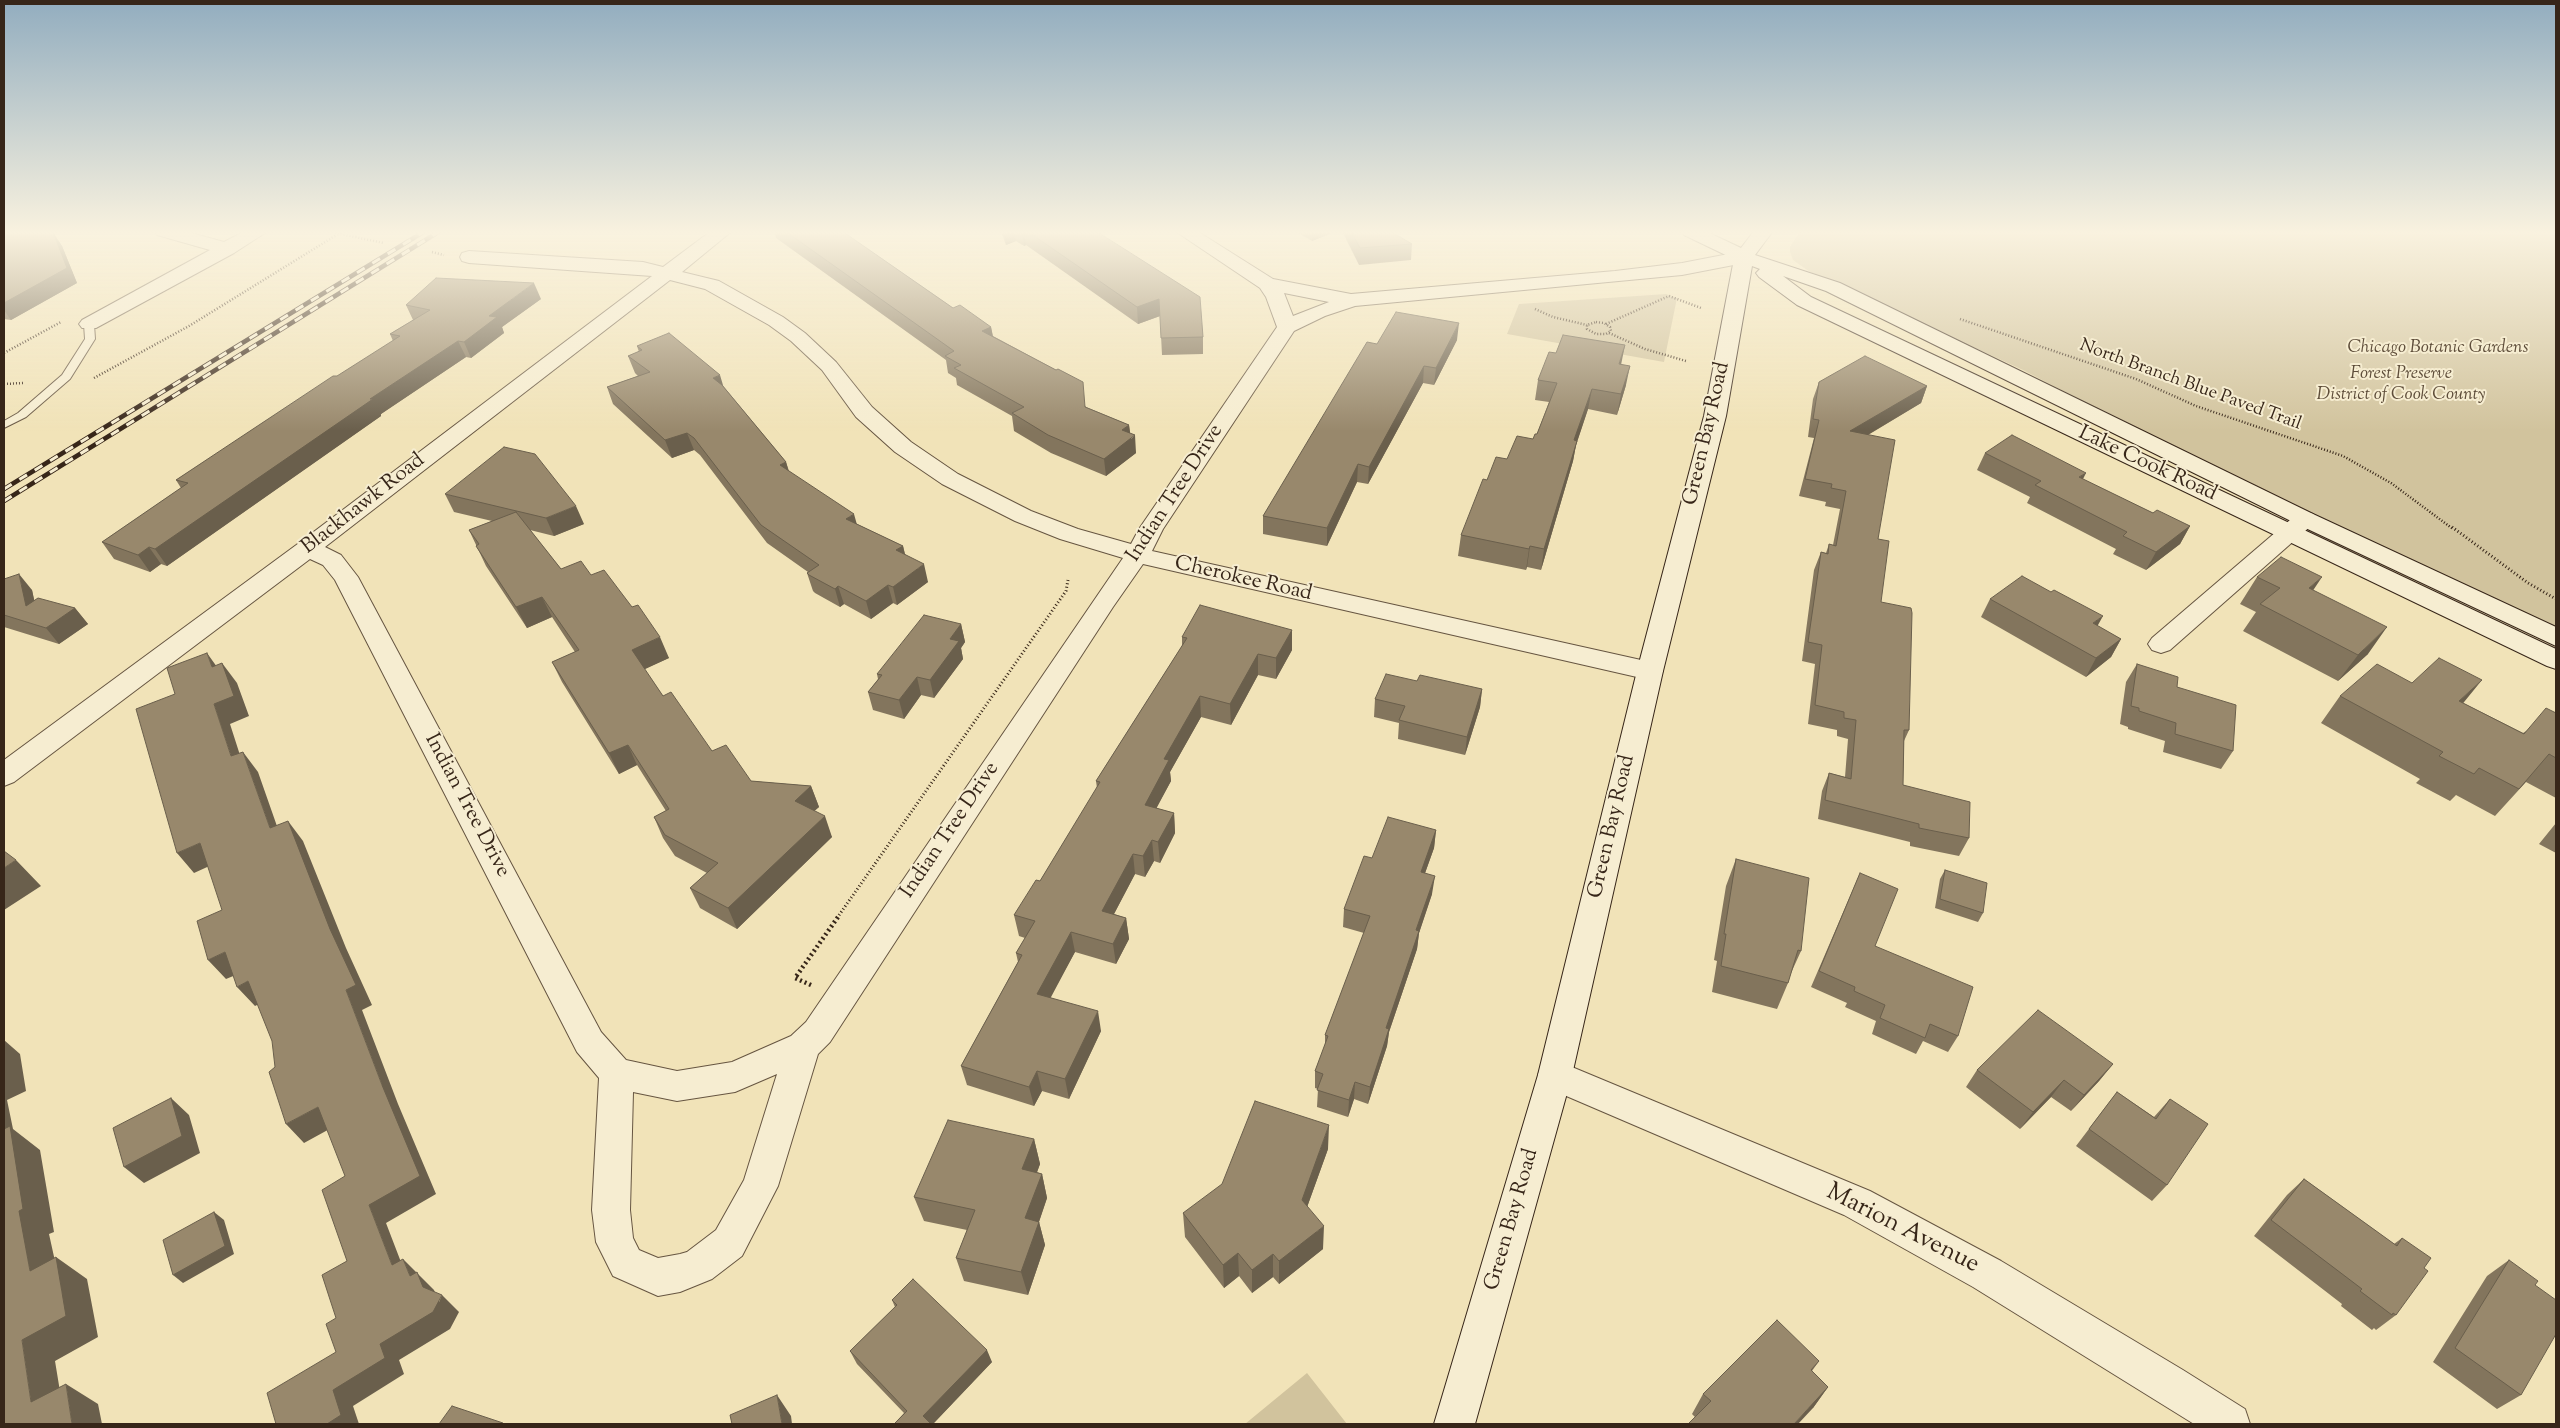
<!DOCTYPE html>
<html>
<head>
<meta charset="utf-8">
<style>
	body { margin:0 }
	#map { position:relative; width:2560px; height:1428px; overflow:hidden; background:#f1e3b8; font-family:"Sorts Mill Goudy",serif }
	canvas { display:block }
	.frame { position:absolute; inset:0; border:5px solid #372619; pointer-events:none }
</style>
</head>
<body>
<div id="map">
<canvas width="2560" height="1428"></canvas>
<div class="frame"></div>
</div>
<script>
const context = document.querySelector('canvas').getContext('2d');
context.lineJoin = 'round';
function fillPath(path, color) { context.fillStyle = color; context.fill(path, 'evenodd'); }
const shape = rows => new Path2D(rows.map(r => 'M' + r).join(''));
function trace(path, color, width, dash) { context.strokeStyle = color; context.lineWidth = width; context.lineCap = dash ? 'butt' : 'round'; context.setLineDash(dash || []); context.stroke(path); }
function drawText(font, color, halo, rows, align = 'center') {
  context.font = font + ' "Sorts Mill Goudy",serif'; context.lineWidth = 4; context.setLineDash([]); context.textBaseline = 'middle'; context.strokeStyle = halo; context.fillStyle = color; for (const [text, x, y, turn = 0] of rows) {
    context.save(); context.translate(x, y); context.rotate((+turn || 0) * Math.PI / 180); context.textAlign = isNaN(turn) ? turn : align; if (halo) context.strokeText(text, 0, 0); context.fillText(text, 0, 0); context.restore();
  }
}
const green = shape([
	[1800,231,2556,231,2556,629,2179,452,2023,370,1810,272,1793,260,1790,252,1790,247],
	[1666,294,1677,298,1664,362,1507,334,1519,304],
	[1307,1373,1347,1424,1245,1424]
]);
const pathFar2 = shape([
	[326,231,384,243],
	[432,252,444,255],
	[1669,296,1701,308],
	[1535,309,1553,317,1587,325],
	[1960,319,2136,379,2196,406,2343,456,2391,483,2453,529],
	[1596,322,1604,323,1610,327,1611,331,1606,334,1596,334,1587,329,1587,325,1596,322],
	[1606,324,1669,296],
	[1609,333,1645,349,1686,361],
	[4,353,61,322],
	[94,378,189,326,343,231],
	[4,384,23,383]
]);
const pathFar1 = shape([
	[2452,527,2528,583,2556,599],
	[837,918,1066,591,1068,580]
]);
const path = shape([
	[811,985,795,978,838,917]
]);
const lane = shape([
	[89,321,94,324,95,339,70,379,26,417,4,428,4,421,18,413,62,375,85,339,84,324,89,321]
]);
const street = shape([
	[154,231,184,231,224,242,245,231,268,231,234,253,96,328,82,328,79,324,82,320,210,250,157,235,154,231],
	[711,231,732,231,682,272,719,281,783,317,805,333,836,362,872,407,911,442,958,474,1031,511,1078,529,1131,544,1139,529,1277,327,1266,297,1260,288,1175,231,1197,231,1273,279,1351,294,1615,271,1682,263,1744,251,1751,253,1753,257,1751,261,1744,263,1682,275,1355,306,1325,316,1294,331,1163,529,1152,551,1650,662,1659,665,1663,671,1659,677,1650,680,1143,564,1113,607,830,1042,818,1054,778,1186,742,1256,712,1279,680,1292,658,1296,613,1276,596,1242,592,1210,599,1078,577,1052,335,580,323,565,310,559,14,782,4,786,4,760,299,543,652,276,469,263,462,261,460,257,462,253,469,251,643,262,663,267,711,231],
	[670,280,705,289,769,325,791,341,822,370,856,417,895,452,942,484,1015,521,1060,539,1123,558,806,1022,791,1036,732,1062,677,1071,626,1060,601,1032,358,577,341,555,325,547,670,280],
	[1284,293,1329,302,1293,316,1284,293],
	[777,1074,744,1180,716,1230,687,1252,680,1254,658,1258,639,1250,633,1238,630,1210,633,1092,677,1101,735,1092,777,1074],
	[2305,512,2313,514,2317,519,2313,524,2170,650,2161,653,2152,650,2148,644,2152,638,2297,514,2305,512],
	[1555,1060,1870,1191,2001,1261,2183,1370,2245,1409,2250,1424,2194,1424,1973,1287,1844,1215,1543,1086,1538,1075,1543,1064,1555,1060]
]);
const secondary = shape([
	[1681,231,1705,231,1741,248,1754,231,1773,231,1755,255,1840,283,2313,514,2556,627,2556,646,2297,524,1826,291,1783,276,1811,297,2556,649,2556,669,2547,666,1797,305,1759,277,1756,273,1760,269,1752,266,1726,416,1663,671,1572,1075,1475,1424,1434,1424,1538,1075,1637,671,1704,416,1734,259,1684,235,1681,231]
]);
const rail = shape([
	[4,489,425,231],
	[4,501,440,231]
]);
const wall = shape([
	[4,231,52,231,62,246,77,283,11,320,4,319],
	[774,231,842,231,953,308,991,327,993,336,1056,370,1086,407,1129,425,1130,434,1136,453,1106,476,1051,453,1014,431,1012,416,957,385,956,378,948,373,946,360,776,238],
	[1000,231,1096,231,1203,337,1203,354,1162,355,1160,316,1138,324,1026,245,1024,246,1016,241,1006,245,1001,232],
	[1295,231,1337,231,1312,241],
	[1342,231,1390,231,1412,244,1411,260,1359,265],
	[541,299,502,327,504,333,471,358,466,357,381,414,381,416,167,566,161,564,150,572,114,559,102,542,181,488,176,480,393,341,390,334,413,320,406,305],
	[1457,340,1434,385,1423,383,1368,484,1357,482,1327,546,1263,534,1263,516,1377,344],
	[637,346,723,386,786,462,789,471,857,524,903,546,905,554,928,582,897,605,893,603,871,619,844,604,840,607,815,593,813,591,807,573,808,572,767,543,700,455,694,450,672,458,613,404,607,387,638,376,635,373,628,356,639,352],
	[1622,364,1626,385,1617,415,1588,409,1576,445,1573,461,1541,570,1527,567,1526,570,1458,556,1461,535,1487,480,1507,459,1533,439,1537,434,1549,402,1535,400,1538,380],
	[1819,382,1927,386,1921,403,1868,435,1878,539,1881,602,1909,730,1904,741,1903,785,1969,838,1959,856,1910,846,1910,842,1818,819,1822,791,1829,773,1845,777,1848,739,1837,736,1837,730,1808,724,1815,664,1802,661,1814,570,1821,552,1826,553,1829,544,1833,545,1840,509,1825,506,1826,502,1799,496,1814,438,1808,437,1813,399],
	[1985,453,2082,479,2153,513,2190,526,2180,544,2146,570,2113,554,2116,549,2027,503,2030,497,1977,470],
	[445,494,584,524,554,536,530,530,561,569,591,575,669,658,644,669,663,696,712,751,751,781,811,786,819,807,814,811,832,837,737,929,700,908,690,888,707,873,675,856,663,838,654,817,666,811,637,765,619,774,562,682,552,662,575,652,552,617,527,628,486,566,469,530,492,521,454,512],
	[2257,577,2313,590,2368,654,2338,681,2243,631,2256,612,2240,604],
	[4,579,32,590,34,600,75,608,88,624,59,644,4,627],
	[1990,599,2097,626,2121,639,2111,657,2086,677,1981,617],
	[961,624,965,642,961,648,963,659,934,698,921,695,904,719,873,710,868,692,878,679,877,674],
	[1292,630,1292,650,1276,679,1258,675,1231,725,1201,717,1170,772,1171,781,1156,808,1174,813,1175,833,1160,863,1154,861,1145,877,1135,874,1114,914,1126,918,1129,939,1116,964,1075,952,1050,997,1101,1031,1069,1099,1042,1091,1034,1106,967,1085,961,1066,1018,962,1016,953,1025,938,1019,936,1014,915,1040,881,1097,788,1096,781,1182,646,1182,637],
	[2137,664,2177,687,2233,751,2221,769,2163,752,2165,741,2128,729,2128,727,2120,724,2126,682],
	[1417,681,1482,689,1480,707,1465,755,1398,739,1399,723,1374,717,1375,699],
	[2412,683,2463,703,2523,733,2556,713,2556,798,2526,782,2495,816,2456,795,2450,801,2416,783,2420,779,2321,723,2340,696],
	[2556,823,2556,853,2539,844],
	[1436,830,1434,848,1425,873,1432,894,1419,933,1417,949,1389,1032,1387,1046,1368,1104,1354,1099,1348,1117,1317,1107,1318,1089,1315,1088,1315,1071,1325,1045,1325,1035,1364,933,1343,927,1344,909,1372,858],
	[1736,859,1801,951,1791,973,1788,983,1777,1009,1712,992,1717,961,1714,960,1726,886],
	[1945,870,1983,913,1978,922,1935,908,1940,879],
	[1860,873,1875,946,1958,1036,1948,1052,1923,1041,1916,1054,1872,1034,1876,1021,1845,1007,1847,1003,1811,987],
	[2113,1064,2099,1081,2071,1111,2051,1097,2020,1129,1966,1087,1977,1070],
	[2117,1092,2154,1117,2170,1099,2167,1185,2152,1201,2076,1146],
	[1034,1139,1040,1164,1037,1172,1042,1174,1047,1198,1039,1222,1045,1245,1028,1295,964,1281,956,1258,967,1230,924,1221,914,1197],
	[1328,1149,1307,1207,1323,1249,1279,1284,1273,1277,1252,1293,1239,1276,1224,1288,1185,1237,1183,1213],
	[2304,1179,2394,1244,2402,1238,2424,1268,2396,1315,2376,1330,2374,1328,2372,1330,2341,1306,2342,1304,2254,1236,2287,1195],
	[2509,1260,2535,1285,2521,1395,2497,1409,2433,1362,2487,1276],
	[892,1300,992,1362,933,1424,894,1424,904,1413,857,1364,850,1351,895,1307],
	[1819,1361,1812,1371,1828,1387,1813,1408,1695,1417,1692,1414,1703,1394]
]);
const shadedWall = shape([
	[50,231,52,231,54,234,53,232,62,246,77,283,11,320,4,310,4,303],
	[1004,231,1014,231,1016,241,1006,245],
	[1022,231,1024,231,1026,245,1024,246],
	[1312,231,1337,231,1312,241],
	[534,283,541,299,502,327,504,333,471,358,464,342,489,316],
	[1159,299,1160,316,1138,324,1137,307],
	[1459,323,1457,340,1434,385,1436,368],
	[991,327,994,344,982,331],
	[458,341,466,357,381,414,381,416,167,566,155,549,370,399],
	[1625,345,1621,365,1619,364],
	[1424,366,1423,383,1368,484,1369,467],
	[1630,366,1626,385,1617,415,1621,394],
	[720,375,725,392,713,378],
	[1927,386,1921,403,1844,449,1850,431],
	[1592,389,1588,409,1576,445,1573,461,1541,570,1544,549,1574,440],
	[1129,425,1131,439,1135,435,1136,453,1106,476,1104,459,1122,430],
	[687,433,694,450,672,458,665,440],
	[786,462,791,480,780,465],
	[1358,464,1357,482,1327,546,1327,528],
	[2086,473,2077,491,2079,477],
	[576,506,584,524,554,536,546,518],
	[854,514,859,532,846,519],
	[2190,526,2180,544,2146,570,2156,552],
	[903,546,907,564,896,550],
	[1530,546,1527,567,1526,570,1529,549],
	[149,547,161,564,150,572,138,555],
	[924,564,928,582,897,605,893,587],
	[19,574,32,590,39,622,26,606],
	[2322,577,2304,604,2309,588],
	[888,585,893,603,871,619,866,601],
	[838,586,844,604,840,607,835,589],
	[542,597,552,617,527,628,516,607],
	[75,608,88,624,59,644,46,628],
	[2103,616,2093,634,2093,623],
	[961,624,965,642,961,648,963,659,934,698,930,680,950,639],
	[2387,627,2368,654,2338,681,2358,655],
	[1292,630,1292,650,1276,679,1276,658],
	[660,637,669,658,641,671,632,650],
	[2121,639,2111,657,2086,677,2096,658],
	[207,653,222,674,212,667],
	[1258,654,1258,675,1231,725,1230,704],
	[222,663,237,683,249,716,230,724,247,777,231,756,214,704],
	[917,677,921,695,904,719,899,700],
	[2482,680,2460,707,2459,701],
	[1482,689,1480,707,1465,755,1467,737],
	[1200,696,1201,717,1170,772,1171,781,1147,826,1145,805,1164,759],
	[628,745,637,765,619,774,609,753],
	[243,752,258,772,285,849,270,828],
	[811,786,819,807,802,822,795,801],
	[1174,813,1175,833,1160,863,1158,842],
	[825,816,832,837,737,929,728,908],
	[288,821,303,841,346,948,372,1005,362,1010,398,1104,436,1194,386,1223,409,1283,392,1265,369,1205,382,1085,346,990],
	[1436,830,1434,848,1419,890,1421,872],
	[1152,840,1154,861,1145,877,1143,856],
	[200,843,216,863,194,873,177,853],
	[1133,854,1135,874,1105,931,1102,911],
	[16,860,41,886,4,910,4,868],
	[1435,876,1432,894,1419,933,1417,949,1389,1032,1387,1046,1368,1104,1370,1087,1386,1028,1416,930],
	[1126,918,1129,939,1116,964,1113,944],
	[1071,932,1075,952,1042,1014,1037,994],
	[225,952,243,972,226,979,208,960],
	[248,981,265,1001,255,1006,237,987],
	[1098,1011,1101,1031,1069,1099,1065,1079],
	[4,1040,20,1054,26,1091,7,1100,13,1129,40,1150,54,1232,49,1234,62,1293,30,1271,4,1147],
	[2113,1064,2099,1081,2071,1111,2084,1095],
	[1037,1071,1042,1091,1034,1106,1029,1087],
	[2064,1080,2051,1097,2020,1129,2033,1112],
	[1355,1082,1354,1099,1348,1117,1349,1100],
	[171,1098,189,1115,200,1153,144,1183,124,1167],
	[318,1107,335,1126,304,1143,286,1124],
	[1329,1125,1328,1149,1301,1224,1302,1200],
	[1034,1139,1040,1164,1029,1194,1022,1169],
	[1042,1174,1047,1198,1032,1242,1025,1218],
	[214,1212,224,1220,234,1254,183,1283,173,1275],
	[1039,1222,1045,1245,1028,1295,1021,1272],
	[1324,1226,1323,1249,1279,1284,1279,1261],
	[1238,1253,1239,1276,1224,1288,1223,1265],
	[1273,1254,1273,1277,1252,1293,1252,1270],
	[56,1257,87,1279,98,1337,55,1361,65,1422,31,1402,22,1340],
	[403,1259,434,1290,439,1302,442,1295,459,1312,450,1329,399,1360,404,1374,353,1406,359,1424,327,1424,333,1390,380,1344,410,1276],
	[987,1350,992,1362,933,1424,927,1424,923,1416],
	[66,1384,98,1404,102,1424,72,1424],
	[1828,1387,1813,1408,1798,1424,1794,1424],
	[777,1395,791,1416,792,1424,782,1424]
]);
const building = shape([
	[4,231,53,232,67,268,4,303,4,231],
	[785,231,842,231,953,308,960,305,991,327,982,331,1056,370,1058,369,1083,382,1085,407,1129,425,1122,430,1135,435,1104,459,1048,435,1012,413,1024,407,954,368,961,365,945,356,954,351,785,231],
	[1027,231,1096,231,1200,297,1203,337,1161,338,1159,299,1137,307,1027,231],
	[1351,231,1390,231,1412,244,1360,248,1351,231],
	[436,278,534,283,489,316,497,317,464,342,458,341,370,399,373,399,155,549,149,547,138,555,102,542,188,483,176,480,333,376,337,376,400,336,390,334,430,310,406,305,436,278],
	[1396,312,1459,323,1436,368,1424,366,1369,467,1358,464,1327,528,1263,516,1367,342,1377,344,1396,312],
	[669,333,720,375,713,378,722,385,786,462,780,465,854,514,846,519,903,546,896,550,924,564,893,587,888,585,866,601,838,586,835,589,809,575,807,573,819,565,761,525,694,438,687,433,665,440,607,387,650,372,628,356,642,350,637,346,669,333],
	[1563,335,1625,345,1619,364,1630,366,1621,394,1592,389,1574,440,1577,441,1544,549,1530,546,1529,549,1461,535,1483,479,1487,480,1496,457,1507,459,1517,436,1533,439,1535,434,1537,434,1557,383,1538,380,1549,352,1556,353,1563,335],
	[1865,356,1927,386,1850,431,1895,440,1878,539,1889,541,1881,602,1911,608,1912,613,1909,730,1904,730,1903,785,1970,802,1969,838,1919,828,1919,824,1825,800,1829,773,1851,779,1856,720,1844,718,1844,712,1815,705,1822,645,1808,642,1821,552,1828,554,1829,544,1836,546,1846,491,1831,488,1832,484,1805,479,1819,420,1813,419,1819,382,1865,356],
	[2012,435,2086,473,2079,477,2153,513,2157,510,2190,526,2156,552,2123,536,2127,532,2035,485,2041,481,1985,453,2012,435],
	[504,447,535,454,576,506,546,518,445,494,504,447],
	[516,512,561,569,581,561,591,575,604,570,632,607,638,605,660,637,632,650,663,696,671,692,712,751,726,745,751,781,811,786,795,801,825,816,728,908,690,888,718,863,665,835,654,817,669,809,628,745,609,753,552,662,579,650,542,597,516,607,476,546,479,544,469,530,516,512],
	[2281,557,2322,577,2309,588,2387,627,2358,655,2260,604,2280,588,2257,577,2281,557],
	[19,574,26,606,38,598,75,608,46,628,4,615,4,579,19,574],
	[2022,576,2051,592,2054,590,2103,616,2093,623,2121,639,2096,658,1990,599,2022,576],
	[1200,605,1292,630,1276,658,1258,654,1230,704,1200,696,1164,759,1169,760,1145,805,1174,813,1158,842,1152,840,1143,856,1133,854,1102,911,1126,918,1113,944,1071,932,1037,994,1098,1011,1065,1079,1037,1071,1029,1087,961,1066,1022,955,1016,953,1035,921,1014,915,1036,880,1040,881,1100,782,1096,781,1187,638,1182,637,1200,605],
	[924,615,961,624,950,639,959,641,930,680,917,677,899,700,868,692,882,675,877,674,924,615],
	[207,653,212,667,222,663,234,696,214,704,231,756,243,752,270,828,288,821,330,929,356,985,346,990,382,1085,420,1176,369,1205,392,1265,403,1259,410,1276,417,1272,423,1287,442,1295,433,1312,380,1344,385,1358,333,1390,341,1415,327,1424,276,1424,267,1393,336,1352,326,1324,336,1318,322,1275,347,1261,322,1190,345,1176,318,1107,286,1124,269,1072,275,1067,272,1041,248,981,237,987,225,952,208,960,197,921,222,910,200,843,177,853,136,709,175,694,167,668,207,653],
	[2439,658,2482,680,2459,701,2524,734,2546,708,2556,713,2556,758,2549,754,2519,789,2479,768,2474,774,2439,756,2443,752,2340,696,2377,664,2412,683,2439,658],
	[2137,664,2178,677,2177,687,2236,705,2233,751,2175,734,2176,723,2139,711,2139,708,2131,706,2137,664],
	[1386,674,1417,681,1420,675,1482,689,1467,737,1399,720,1405,706,1375,699,1386,674],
	[1388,817,1436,830,1421,872,1435,876,1416,930,1419,931,1386,1028,1389,1029,1370,1087,1355,1082,1349,1100,1317,1090,1323,1074,1315,1071,1328,1036,1325,1035,1370,916,1344,909,1364,856,1372,858,1388,817],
	[4,851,16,860,4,868,4,851],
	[1736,859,1809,878,1801,951,1798,950,1788,983,1721,966,1726,934,1724,934,1736,859],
	[1945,870,1987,883,1983,913,1940,899,1945,870],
	[1860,873,1898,889,1875,946,1973,987,1958,1036,1930,1024,1925,1038,1880,1018,1885,1005,1854,991,1855,987,1819,971,1860,873],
	[2038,1010,2113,1064,2084,1095,2064,1080,2033,1112,1977,1070,2038,1010],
	[2117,1092,2156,1119,2170,1099,2208,1124,2167,1185,2089,1129,2117,1092],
	[171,1098,182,1136,124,1167,113,1128,171,1098],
	[1255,1101,1329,1125,1302,1200,1324,1226,1279,1261,1273,1254,1252,1270,1238,1253,1223,1265,1183,1213,1222,1184,1255,1101],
	[948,1120,1034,1139,1022,1169,1042,1174,1025,1218,1039,1222,1021,1272,956,1258,975,1210,914,1197,948,1120],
	[10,1126,23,1209,19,1211,30,1271,56,1257,66,1316,22,1340,31,1402,66,1384,72,1424,4,1424,4,1129,10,1126],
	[2304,1179,2397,1246,2402,1238,2431,1258,2424,1268,2428,1271,2396,1315,2393,1313,2392,1315,2360,1291,2362,1289,2271,1220,2304,1179],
	[214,1212,225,1246,173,1275,163,1240,214,1212],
	[2509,1260,2538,1281,2535,1285,2556,1300,2556,1334,2521,1395,2455,1348,2509,1260],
	[913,1279,987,1350,923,1416,931,1424,894,1424,907,1411,850,1351,897,1305,892,1300,913,1279],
	[1777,1320,1819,1361,1811,1370,1828,1387,1794,1424,1688,1424,1711,1401,1703,1394,1777,1320],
	[777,1395,782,1424,732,1424,730,1415,777,1395],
	[452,1406,503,1423,502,1424,439,1424,452,1406]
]);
const farParknames = [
	["Chicago Botanic Gardens",2438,349],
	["Forest Preserve",2401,375],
	["District of Cook County",2401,396]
];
const farStreetnames = [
	["North Branch Blue Paved Trail",2190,386,20]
];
const streetNames = [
	["Green Bay Road",1708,434,-77],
	["Lake Cook Road",2147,465,25],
	["Indian Tree Drive",1176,494,-57],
	["Blackhawk Road",364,505,-38],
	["Cherokee Road",1243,580,13],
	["Indian Tree Drive",466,806,62],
	["Green Bay Road",1613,827,-77],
	["Indian Tree Drive",951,831,-56],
	["Green Bay Road",1513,1220,-74]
];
const nearStreetnames = [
	["Marion Avenue",1902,1230,27]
];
fillPath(green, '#d1c39d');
trace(lane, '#665541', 2);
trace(street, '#665541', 2);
trace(secondary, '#372619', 2);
trace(pathFar2, '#372619', 2.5, [1, 2]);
trace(pathFar1, '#372619', 3, [1, 2.5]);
trace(path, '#372619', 4.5, [2, 3]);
fillPath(lane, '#f6edd1');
fillPath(street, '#f6edd1');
fillPath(secondary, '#f6edd1');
trace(rail, '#372619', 4.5);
trace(rail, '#f6edd1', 3, [9]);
fillPath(wall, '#83755d');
fillPath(shadedWall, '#6a5f4c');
fillPath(building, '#98886c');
trace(building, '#6a5f4c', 1);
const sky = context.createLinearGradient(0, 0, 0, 431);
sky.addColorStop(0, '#92adbf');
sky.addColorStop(0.54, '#f9f2df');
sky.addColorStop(1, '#f9f2df00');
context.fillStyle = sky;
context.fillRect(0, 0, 2560, 431);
drawText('italic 18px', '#5e4d3a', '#f6edd1', farParknames);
drawText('18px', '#372619', '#f6edd1', farStreetnames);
drawText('21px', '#372619', '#f6edd1', streetNames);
drawText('25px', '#372619', '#f6edd1', nearStreetnames);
</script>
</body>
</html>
